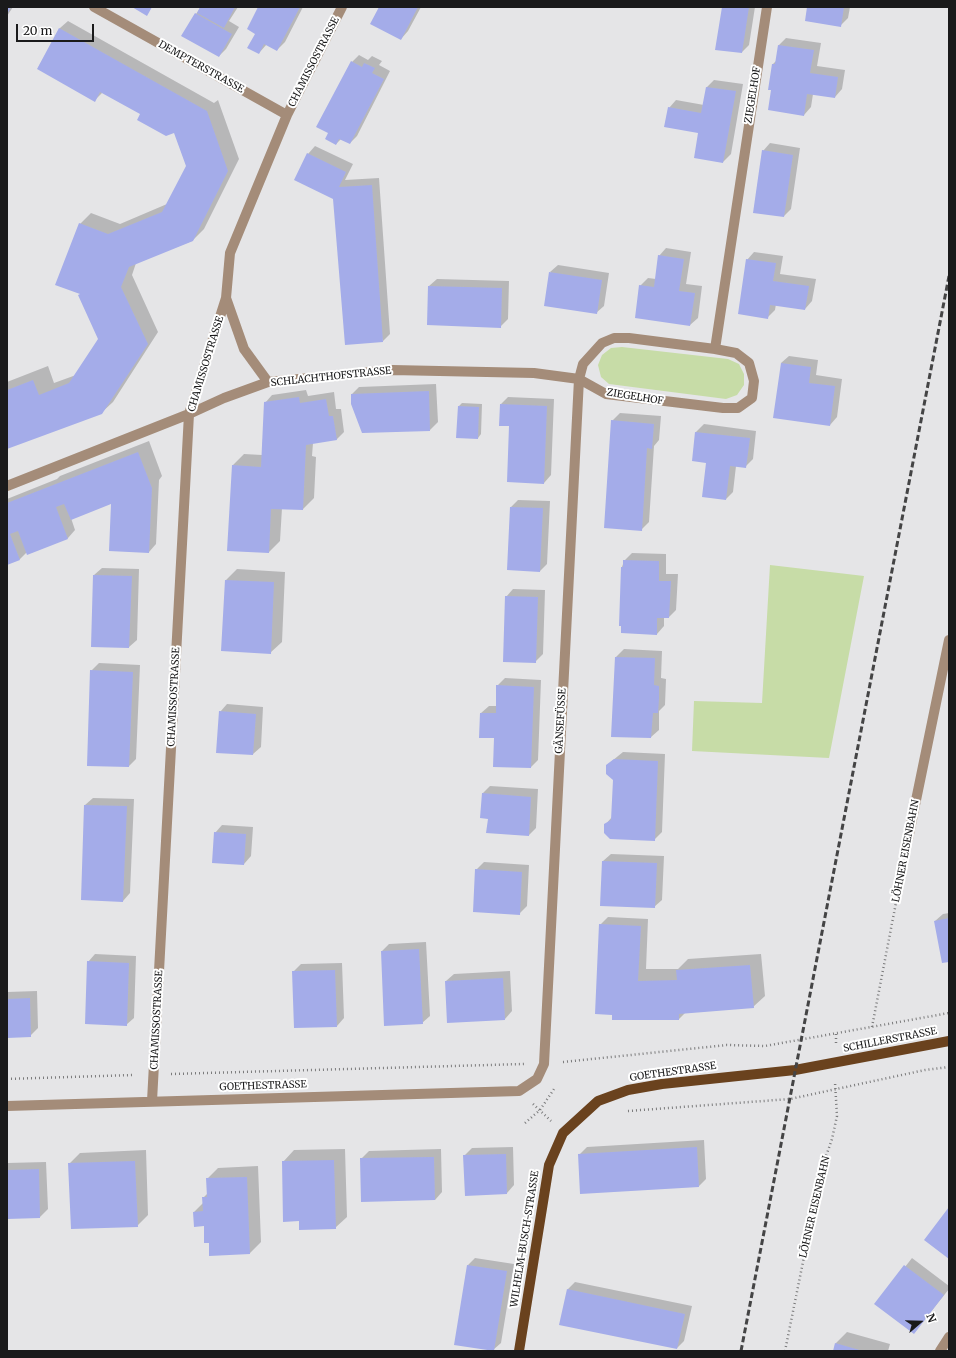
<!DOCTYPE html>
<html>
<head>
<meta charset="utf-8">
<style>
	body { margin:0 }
	#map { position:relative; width:956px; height:1358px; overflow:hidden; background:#e5e5e7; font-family:Merriweather,serif }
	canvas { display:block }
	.frame { position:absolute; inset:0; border:8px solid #1a1a1b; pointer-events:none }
	.north { position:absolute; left:900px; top:1302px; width:40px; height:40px; -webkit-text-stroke:3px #fff; paint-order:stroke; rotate:70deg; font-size:11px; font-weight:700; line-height:16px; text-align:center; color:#1a1a1b }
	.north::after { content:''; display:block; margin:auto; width:14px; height:18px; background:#1a1a1b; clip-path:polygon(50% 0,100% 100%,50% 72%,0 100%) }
	.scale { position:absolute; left:16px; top:24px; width:78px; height:18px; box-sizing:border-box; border:2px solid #1a1a1b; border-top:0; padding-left:5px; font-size:12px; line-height:14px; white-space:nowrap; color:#1a1a1b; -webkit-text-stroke:3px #fff; paint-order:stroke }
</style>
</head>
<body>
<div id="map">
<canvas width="956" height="1358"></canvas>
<div class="frame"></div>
<div class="north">N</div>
<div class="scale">20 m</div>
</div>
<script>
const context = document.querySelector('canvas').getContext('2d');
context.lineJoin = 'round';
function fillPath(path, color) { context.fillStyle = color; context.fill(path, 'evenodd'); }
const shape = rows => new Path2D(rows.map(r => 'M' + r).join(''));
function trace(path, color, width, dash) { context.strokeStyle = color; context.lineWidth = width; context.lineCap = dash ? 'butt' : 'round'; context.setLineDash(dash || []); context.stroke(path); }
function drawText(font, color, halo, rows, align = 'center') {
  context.font = font + ' Merriweather,serif'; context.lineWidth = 4; context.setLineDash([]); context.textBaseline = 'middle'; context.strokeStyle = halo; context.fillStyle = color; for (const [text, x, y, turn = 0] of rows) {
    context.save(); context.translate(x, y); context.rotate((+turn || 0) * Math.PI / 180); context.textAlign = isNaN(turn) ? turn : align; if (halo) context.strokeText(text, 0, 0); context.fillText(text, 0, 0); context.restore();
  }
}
const green = shape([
	[622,347,728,359,739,364,744,374,744,385,737,395,726,399,609,384,601,377,598,365,602,355,611,348],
	[770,565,864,576,829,758,692,751,694,701,762,703]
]);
const shadow = shape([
	[7,7,13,7,7,16],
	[201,7,238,7,229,21,239,27,226,49,219,56,196,14],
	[259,7,303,7,285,42,277,50,267,44,259,53,256,33],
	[380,7,421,7,408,31,401,39],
	[723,7,755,7,749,45,742,52],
	[808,7,850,7,848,18,840,26],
	[68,21,214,103,218,100,239,159,204,229,192,241,136,263,132,275,158,332,113,402,101,413,7,448,7,382,48,366,54,383,76,375,99,339,81,293,80,224,91,213,120,224,167,204,187,167,177,131,103,92,95,100,38,68,60,28],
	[786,38,821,43,817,66,845,70,842,89,835,97,813,94,811,107,804,115,772,90,773,64,777,60,779,45],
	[359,55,368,60,372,56,382,61,379,65,390,71,357,136,350,143,341,139,336,144,329,133,352,62],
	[714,80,743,84,731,154,723,162,699,132,669,108,676,100,704,105,707,87],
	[770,143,800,148,791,209,784,216,763,151],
	[315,146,353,164,345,180,379,178,390,334,383,341,334,198,308,154],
	[666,248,691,252,686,284,702,286,698,318,690,325,640,286,648,278,656,279,659,256],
	[754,252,783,256,780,274,816,279,812,301,805,309,776,304,775,310,767,318,747,260],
	[558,265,609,273,604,306,596,313,550,272],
	[437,279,509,281,508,319,500,327,429,286],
	[789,356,818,360,816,375,842,379,837,417,830,425,781,363],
	[436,384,438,422,430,430,363,432,352,394,359,387],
	[306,390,308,396,334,392,336,409,341,409,344,432,337,439,313,443,312,456,316,457,314,498,303,509,282,508,280,541,269,552,232,466,244,454,262,455,265,403,272,395],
	[508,397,554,399,551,475,544,483,510,425,501,404],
	[462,403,482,404,481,434,478,438,459,406],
	[620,413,661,416,659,440,654,446,649,522,641,530,612,421],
	[704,424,756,431,753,459,745,467,736,466,733,492,726,499,707,462,693,460,696,432],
	[149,441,162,476,159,480,156,544,149,552,115,501,71,518,75,530,68,538,28,554,27,552,20,559,7,564,7,499,57,479,60,476],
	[518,500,550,501,547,564,540,571,511,507],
	[632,553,666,554,666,574,678,574,676,610,669,617,664,617,664,626,657,634,620,625,622,567,624,561],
	[102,568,139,569,137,640,129,647,92,646,94,575],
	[237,569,285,572,282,642,270,653,226,580],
	[513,589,545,590,543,654,535,662,506,597],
	[624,649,662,651,661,678,666,679,665,705,659,711,659,730,651,737,612,736,616,657],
	[99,663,140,665,136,759,129,766,91,671],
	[505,678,541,680,538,760,531,767,495,737,481,713,489,706,497,706,497,686],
	[227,704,263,707,261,747,253,754,220,712],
	[623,752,665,754,662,832,654,840,605,825,612,817,614,779,607,765],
	[490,786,538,789,536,828,529,835,489,818,482,794],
	[93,798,134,799,130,893,123,901,85,805],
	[222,825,253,827,251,856,244,864,215,833],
	[611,854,664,856,662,900,654,907,601,905,603,861],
	[484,862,529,865,527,906,519,914,476,870],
	[949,913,949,961,935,921,943,914],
	[608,917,648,919,646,969,678,969,688,959,761,954,765,996,753,1007,686,1012,679,1019,613,1019,600,925],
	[426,942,430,1016,422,1023,382,951,389,944],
	[95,954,136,956,134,1018,126,1025,88,962],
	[342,963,344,1018,337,1026,293,972,301,964],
	[510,971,512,1011,505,1019,446,981,454,974],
	[37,991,38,1028,30,1036,7,1037,7,992],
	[704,1140,706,1179,699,1186,579,1155,587,1147],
	[513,1147,514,1185,507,1193,464,1156,472,1148],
	[345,1149,347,1217,335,1228,300,1220,283,1162,294,1150],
	[441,1149,442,1192,435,1200,361,1159,369,1151],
	[146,1150,148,1215,137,1226,69,1164,80,1153],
	[46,1162,48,1209,40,1217,7,1218,7,1163],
	[258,1166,261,1242,250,1253,210,1242,205,1225,194,1212,204,1202,204,1197,208,1193,207,1179,218,1168],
	[475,1258,514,1264,501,1343,493,1350,468,1265],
	[912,1258,949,1286,949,1289,914,1333,876,1304],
	[575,1282,692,1306,684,1341,677,1348,561,1324,568,1289],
	[847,1332,890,1344,888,1351,834,1351,836,1343]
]);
const building = shape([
	[7,7,11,7,7,14],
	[132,7,152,7,147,16],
	[200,7,235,7,224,28,197,13],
	[258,7,300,7,277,51,264,44,259,54,247,48,255,34,247,29],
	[379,7,418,7,401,40,370,24],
	[722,7,749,7,742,53,715,50],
	[807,7,844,7,841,27,805,21],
	[195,13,232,34,219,57,181,36],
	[59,28,207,111,228,171,193,241,129,267,121,287,148,344,102,414,7,449,7,390,33,380,39,395,69,383,98,339,78,295,80,294,55,285,79,223,108,234,162,212,186,166,174,133,166,136,137,120,140,114,100,92,95,102,37,69],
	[778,45,814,50,810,73,838,77,835,98,807,94,804,116,768,110,771,90,768,90,772,64,775,64],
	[351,61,362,67,364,63,375,68,372,73,384,79,350,144,339,139,336,145,325,139,328,133,316,127],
	[706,87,736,91,723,163,694,158,698,133,664,127,668,107,701,113],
	[762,150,793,155,784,217,753,213],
	[307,153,346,172,339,187,372,185,383,342,345,345,333,199,294,180],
	[658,255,684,259,679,291,695,293,690,326,635,318,639,285,654,287],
	[746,259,776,263,773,281,809,286,805,310,770,305,768,319,738,314],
	[549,272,602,280,597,314,544,306],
	[428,286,502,288,501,328,427,325],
	[781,363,811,367,809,383,835,386,830,426,773,418],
	[429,391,430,431,362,433,351,404,351,394],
	[299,397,300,403,326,399,329,416,333,416,337,440,306,445,303,510,271,509,269,553,227,551,232,465,261,467,264,402],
	[500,404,547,406,544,484,507,482,509,426,499,426],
	[458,406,479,407,478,439,456,438],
	[611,420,654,424,652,449,647,448,642,531,604,528],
	[695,432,750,438,746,468,730,466,726,500,702,497,706,463,692,461],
	[138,452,152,488,149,553,109,551,111,504,71,520,64,504,56,507,68,539,27,555,18,531,10,534,20,560,7,565,7,503],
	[510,507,543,508,540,572,507,570],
	[623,560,659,561,659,581,671,581,669,618,657,618,657,635,621,633,621,626,619,626,621,567,623,567],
	[93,575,132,576,129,648,91,647],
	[225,580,274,582,271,654,221,651],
	[505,596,538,597,536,663,503,662],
	[615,657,655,658,654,685,659,686,659,699,658,713,653,713,651,738,611,737],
	[90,670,133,672,129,767,87,766],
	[496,685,534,687,531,768,493,767,494,738,479,738,480,713,496,713],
	[219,711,256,714,253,755,216,753],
	[614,759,658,761,655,841,610,839,604,833,604,824,611,820,613,780,606,774,606,765],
	[482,793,531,797,529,836,486,833,488,819,480,818],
	[84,805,127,806,123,902,81,900],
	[214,832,246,834,244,865,212,863],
	[602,861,657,863,655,908,600,906],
	[475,869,522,872,520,915,473,912],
	[949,918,949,962,942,963,934,921],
	[599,924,641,926,638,981,677,980,676,970,750,965,754,1008,679,1014,679,1020,612,1020,612,1015,595,1014],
	[419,949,423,1024,384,1026,381,951],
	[87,961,129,963,127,1026,85,1024],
	[335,970,337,1027,294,1028,292,971],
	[503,978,505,1020,447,1023,445,981],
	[30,998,31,1037,7,1038,7,999],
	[697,1147,699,1187,580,1194,578,1154],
	[506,1154,507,1194,465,1196,463,1155],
	[434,1157,435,1200,361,1202,360,1158],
	[334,1160,336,1229,299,1230,299,1221,283,1222,282,1161],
	[135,1161,138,1227,71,1229,68,1163],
	[39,1169,40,1218,7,1219,7,1170],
	[247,1177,250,1254,209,1256,209,1243,204,1243,204,1226,194,1227,193,1212,203,1211,202,1197,207,1197,206,1178],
	[949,1207,949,1259,924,1240],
	[467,1265,507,1271,494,1351,454,1345],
	[904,1265,944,1295,914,1334,874,1304],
	[567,1289,685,1314,677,1349,559,1325],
	[835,1343,863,1351,833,1351]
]);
const path = shape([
	[872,1027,905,856],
	[836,1034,836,1045],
	[563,1062,727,1045,765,1046,949,1013],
	[171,1074,524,1064],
	[7,1079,134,1075],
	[533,1104,551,1121],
	[628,1111,790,1099,925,1070,949,1067],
	[525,1123,540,1110,554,1089],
	[785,1351,822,1168,832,1139,837,1116,835,1082]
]);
const minor = shape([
	[94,7,287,115],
	[226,298,244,349,268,382],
	[715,349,767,7],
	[7,486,189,414,224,398,268,382,392,370,534,373,579,379,606,394,723,408,738,408,752,398,754,381,749,363,736,353,715,349,629,338,614,338,602,343,583,364,579,379,544,1064,537,1079,519,1091,7,1106],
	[908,839,949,640],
	[152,1101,189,414,226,298,230,253,287,115,342,7],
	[940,1351,949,1337]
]);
const major = shape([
	[519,1351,549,1165,563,1133,598,1101,628,1090,662,1084,795,1070,949,1041]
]);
const rail = shape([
	[741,1351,949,276]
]);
const streetNames = [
	["CHAMISSOSTRASSE",314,62,-63],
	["DEMPTERSTRASSE",201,67,29],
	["ZIEGELHOF",753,95,-81],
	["CHAMISSOSTRASSE",206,364,-73],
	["SCHLACHTHOFSTRASSE",331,377,-6],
	["ZIEGELHOF",635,397,9],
	["CHAMISSOSTRASSE",174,697,-87],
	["GÄNSEFÜSSE",561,721,-87],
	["LÖHNER EISENBAHN",906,851,-79],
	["CHAMISSOSTRASSE",157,1020,-87],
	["SCHILLERSTRASSE",890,1040,-11],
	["GOETHESTRASSE",673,1072,-8],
	["GOETHESTRASSE",263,1086,-2],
	["LÖHNER EISENBAHN",815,1207,-77],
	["WILHELM-BUSCH-STRASSE",525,1239,-81]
];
fillPath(green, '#c7dca7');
fillPath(shadow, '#0003');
fillPath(building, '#a4ace9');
trace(path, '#7a7a7b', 2.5, [1, 3]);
trace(minor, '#a48c79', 10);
trace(major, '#6a421e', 10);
trace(rail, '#444445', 3, [6, 3]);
drawText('10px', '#1a1a1b', '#fff', streetNames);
</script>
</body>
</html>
